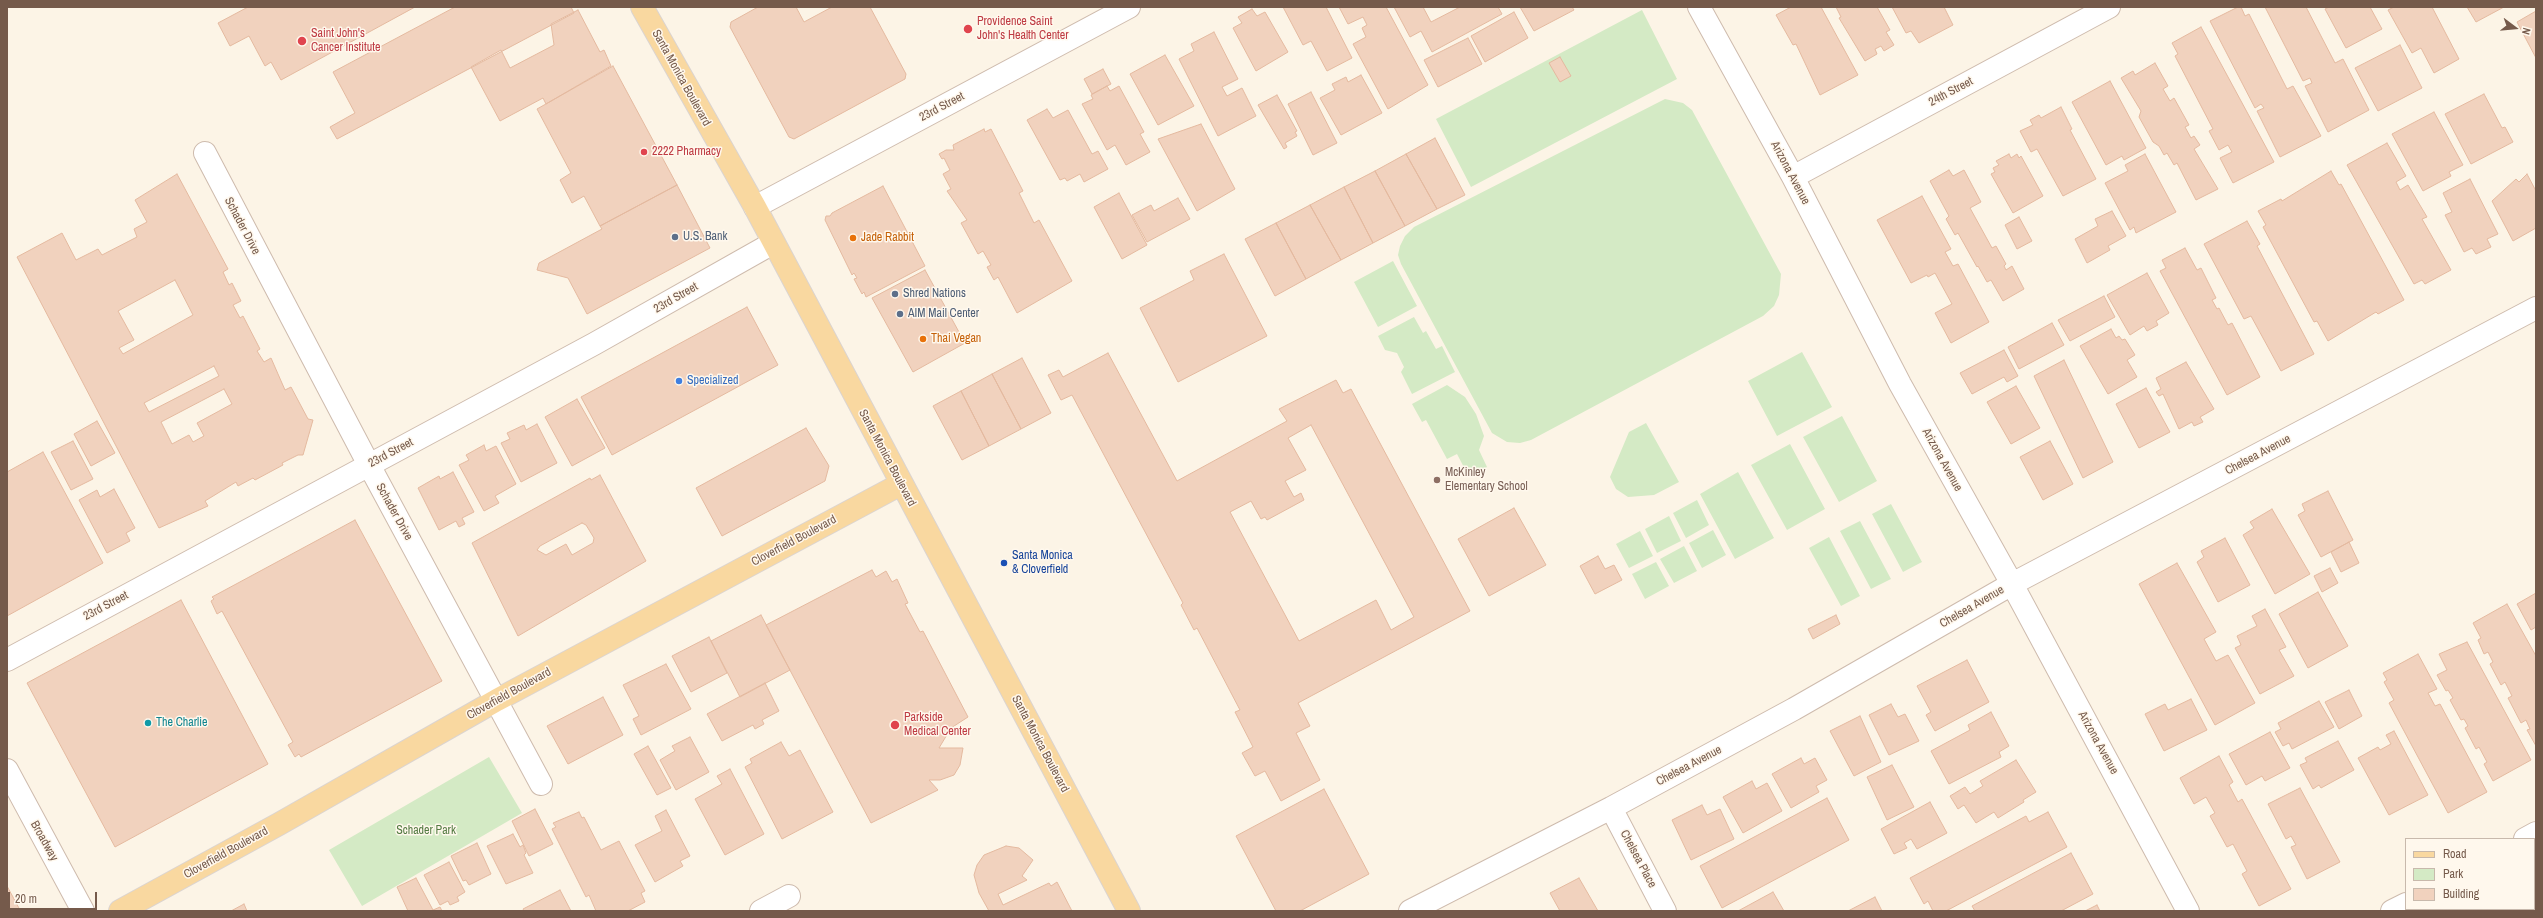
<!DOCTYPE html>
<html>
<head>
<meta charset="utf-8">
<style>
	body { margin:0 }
	#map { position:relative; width:2543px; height:918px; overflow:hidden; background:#fcf4e6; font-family:"Archivo Narrow",sans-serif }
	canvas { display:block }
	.frame { position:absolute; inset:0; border:8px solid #755a4b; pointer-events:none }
	.legend { position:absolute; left:2405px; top:838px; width:130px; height:72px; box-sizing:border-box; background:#fff8ed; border:1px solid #c8b9ac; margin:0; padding:5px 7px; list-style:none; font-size:12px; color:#755a4b }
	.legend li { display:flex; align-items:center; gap:8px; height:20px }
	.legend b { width:20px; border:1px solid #c8b9ac }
	.north { position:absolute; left:2495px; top:8px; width:40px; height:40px; -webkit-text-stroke:3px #fff8ed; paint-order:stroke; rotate:106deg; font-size:11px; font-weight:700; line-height:16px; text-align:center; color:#755a4b }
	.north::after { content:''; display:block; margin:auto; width:14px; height:18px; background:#755a4b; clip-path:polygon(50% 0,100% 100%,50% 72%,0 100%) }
	.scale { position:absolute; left:8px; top:892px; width:89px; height:18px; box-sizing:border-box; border:2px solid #755a4b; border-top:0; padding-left:5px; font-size:12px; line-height:14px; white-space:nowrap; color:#755a4b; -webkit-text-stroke:3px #fff8ed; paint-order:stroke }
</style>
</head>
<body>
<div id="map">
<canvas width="2543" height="918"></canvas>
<div class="frame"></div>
<ul class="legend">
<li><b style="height:5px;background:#f9d8a0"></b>Road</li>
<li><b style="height:11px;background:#d4eac5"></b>Park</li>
<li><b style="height:11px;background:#f1d2be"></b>Building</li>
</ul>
<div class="north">N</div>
<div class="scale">20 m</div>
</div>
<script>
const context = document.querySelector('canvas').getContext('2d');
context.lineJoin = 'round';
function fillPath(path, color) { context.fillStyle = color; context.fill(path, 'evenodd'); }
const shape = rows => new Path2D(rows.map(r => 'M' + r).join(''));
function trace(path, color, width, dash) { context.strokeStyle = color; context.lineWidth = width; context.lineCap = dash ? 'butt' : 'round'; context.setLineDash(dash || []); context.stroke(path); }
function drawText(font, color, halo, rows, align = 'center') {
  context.font = font + ' "Archivo Narrow",sans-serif'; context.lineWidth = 3; context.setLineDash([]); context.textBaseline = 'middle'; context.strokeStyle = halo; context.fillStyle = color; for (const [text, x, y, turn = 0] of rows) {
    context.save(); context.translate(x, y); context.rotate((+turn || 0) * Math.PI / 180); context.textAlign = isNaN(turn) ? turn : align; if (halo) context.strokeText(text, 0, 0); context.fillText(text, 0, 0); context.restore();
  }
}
const green = shape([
	[1642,10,1677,79,1471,187,1436,119],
	[1665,99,1683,103,1692,110,1781,274,1779,295,1774,306,1763,316,1531,440,1520,443,1507,442,1492,433,1401,264,1398,255,1400,246,1405,236,1414,227],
	[1393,261,1417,306,1378,327,1354,282],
	[1414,317,1423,333,1426,331,1436,349,1442,346,1455,372,1412,394,1401,372,1404,367,1397,353,1385,350,1378,336],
	[1802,352,1832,407,1777,436,1748,381],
	[1447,385,1465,397,1476,414,1484,436,1479,450,1487,467,1469,477,1457,454,1447,459,1426,420,1422,422,1412,404],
	[1842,416,1877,481,1839,502,1803,437],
	[1646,423,1679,482,1654,495,1628,497,1616,489,1610,477,1629,432],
	[1790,444,1825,509,1787,530,1751,465],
	[1738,472,1774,538,1735,559,1700,494],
	[1697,500,1709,525,1686,538,1673,513],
	[1891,504,1922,562,1903,572,1872,514],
	[1669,516,1681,541,1657,553,1645,529],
	[1860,521,1891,579,1871,589,1840,531],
	[1713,530,1726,555,1702,568,1689,543],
	[1640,531,1653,556,1629,568,1616,544],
	[1829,537,1860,596,1841,606,1809,548],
	[1684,546,1697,571,1674,583,1660,559],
	[1656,562,1669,586,1645,599,1632,574],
	[489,757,522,813,362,906,329,850]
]);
const building = shape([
	[248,7,415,7,281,80,271,62,265,66,249,36,230,46,218,23,248,7],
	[455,7,571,7,574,13,337,139,330,127,355,113,333,72,455,7],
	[758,7,796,7,804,22,832,7,870,7,906,74,905,79,794,139,789,137,730,27,731,22,758,7],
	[1283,7,1326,7,1352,58,1327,71,1311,41,1303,45,1283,7],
	[1339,7,1386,7,1428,85,1388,109,1353,44,1366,37,1362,28,1367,25,1363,17,1348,24,1339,7],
	[1394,7,1423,7,1431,22,1460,7,1498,7,1502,14,1432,52,1421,31,1410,37,1394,7],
	[1520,7,1572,7,1574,10,1534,31,1520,7],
	[1791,7,1821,7,1858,75,1820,95,1796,44,1793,45,1776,15,1791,7],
	[1836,7,1877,7,1890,30,1886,32,1894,45,1884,51,1881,46,1875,49,1877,54,1865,61,1839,18,1841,17,1836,7],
	[1892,7,1944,7,1953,25,1919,43,1911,31,1906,33,1892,7],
	[2238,7,2241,7,2245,16,2249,14,2287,89,2293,86,2321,136,2280,157,2257,111,2264,108,2261,104,2255,108,2210,21,2238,7],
	[2265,7,2306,7,2335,63,2343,59,2369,110,2328,132,2305,86,2312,83,2310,78,2303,81,2265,7],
	[2329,7,2370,7,2382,29,2346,48,2325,9,2329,7],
	[2394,7,2432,7,2459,59,2434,73,2421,48,2412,53,2388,10,2394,7],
	[2467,7,2504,7,2476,22,2467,7],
	[1252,9,1257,16,1265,12,1288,52,1256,71,1233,28,1242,23,1238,17,1252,9],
	[578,10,600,52,604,50,611,66,546,104,543,98,500,121,471,67,501,50,510,68,554,45,551,24,578,10],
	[2536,11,2536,58,2517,22,2536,11],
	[1514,12,1528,38,1485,62,1471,36,1514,12],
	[2201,27,2274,162,2233,183,2220,158,2232,152,2228,145,2219,150,2209,131,2213,129,2175,56,2178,54,2172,43,2201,27],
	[1214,32,1238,79,1222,87,1227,96,1242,88,1256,116,1218,136,1179,59,1194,51,1191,44,1214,32],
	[1468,38,1482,64,1438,87,1424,60,1468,38],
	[2400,45,2422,88,2378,111,2355,68,2400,45],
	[1165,55,1194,106,1158,125,1130,74,1165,55],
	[1560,57,1571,76,1560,82,1549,63,1560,57],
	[2155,63,2168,86,2163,89,2170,101,2174,98,2189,125,2185,127,2191,138,2194,136,2200,145,2194,149,2218,189,2196,200,2177,163,2174,165,2167,153,2164,155,2159,146,2153,142,2139,117,2141,111,2121,78,2133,71,2135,75,2155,63],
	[613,66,677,185,600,226,584,196,572,203,560,180,571,173,537,109,613,66],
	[1103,69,1111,84,1092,94,1084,79,1103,69],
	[1361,75,1382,113,1341,135,1320,98,1335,90,1332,84,1346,77,1348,82,1361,75],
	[2110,81,2146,148,2124,160,2122,156,2106,165,2072,102,2110,81],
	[1107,86,1110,91,1119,86,1144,132,1140,134,1150,152,1126,165,1115,145,1107,150,1082,104,1093,99,1091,95,1107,86],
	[1311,92,1337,143,1313,155,1288,104,1311,92],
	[2484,94,2502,128,2505,127,2513,142,2471,164,2445,114,2484,94],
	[1277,95,1297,131,1295,132,1297,136,1285,143,1287,147,1284,149,1258,105,1277,95],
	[2061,107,2072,129,2070,130,2096,179,2063,196,2037,149,2031,152,2020,131,2033,125,2030,120,2039,115,2041,118,2061,107],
	[1047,109,1053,118,1068,110,1092,154,1098,151,1108,169,1084,182,1080,174,1067,181,1065,178,1060,180,1027,120,1047,109],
	[2434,112,2463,165,2449,172,2451,176,2423,191,2392,134,2434,112],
	[1201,124,1235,189,1197,211,1158,139,1201,124],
	[984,129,985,132,991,129,1023,191,1019,193,1034,223,1039,220,1072,281,1017,313,998,277,994,280,987,267,991,265,983,251,978,254,961,223,967,220,947,191,951,189,943,174,950,170,944,158,942,159,939,154,946,150,954,150,953,145,984,129],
	[1435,138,1465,195,1437,209,1406,154,1435,138],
	[2387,143,2406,176,2396,182,2400,190,2408,185,2427,217,2422,219,2451,270,2425,284,2422,280,2414,284,2347,165,2387,143],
	[1406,154,1437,209,1405,226,1375,171,1406,154],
	[2009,154,2011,158,2017,154,2019,158,2021,156,2043,196,2013,213,1991,174,1995,172,1993,168,1999,165,1996,161,2009,154],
	[2145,154,2176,212,2136,233,2134,227,2130,230,2105,183,2128,171,2125,165,2145,154],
	[1949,170,1953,176,1964,170,1981,202,1970,208,1992,248,1996,246,2006,264,2004,266,2006,270,2012,266,2024,289,2003,301,1991,280,1987,282,1978,266,1977,267,1958,233,1955,235,1946,219,1949,216,1930,181,1949,170],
	[1375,171,1405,226,1373,243,1344,187,1375,171],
	[2331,171,2339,185,2341,184,2404,300,2378,314,2376,312,2328,341,2317,321,2314,322,2263,227,2266,225,2258,211,2281,199,2282,201,2331,171],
	[177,174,228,269,223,272,229,285,232,283,241,301,233,305,240,318,243,316,260,349,257,351,264,362,271,358,285,390,291,387,308,419,313,420,303,455,298,455,282,463,283,465,255,480,253,478,238,486,236,482,205,501,208,506,159,528,17,257,62,233,76,260,98,249,102,255,137,237,134,229,147,222,135,200,177,174],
	[175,280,193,315,123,354,119,348,134,340,118,311,175,280],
	[214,366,219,376,149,412,144,403,214,366],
	[224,389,232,404,197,423,204,436,193,442,189,435,172,444,161,422,224,389],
	[2527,174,2536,191,2536,228,2513,241,2492,201,2516,179,2519,182,2527,174],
	[2470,179,2498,234,2487,239,2491,247,2476,254,2472,248,2464,252,2445,215,2452,212,2443,193,2470,179],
	[677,185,710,248,587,314,568,278,537,270,539,263,602,229,600,226,677,185],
	[883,186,925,266,866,297,864,292,862,294,854,279,857,278,854,273,852,275,825,220,826,216,830,216,832,213,883,186],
	[1344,187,1373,243,1341,260,1310,205,1344,187],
	[1119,193,1147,245,1122,259,1094,207,1119,193],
	[1922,196,1951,249,1945,252,1953,266,1958,264,1989,322,1951,343,1935,313,1952,304,1935,273,1928,277,1927,275,1911,283,1877,220,1922,196],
	[1178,198,1190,219,1147,242,1132,215,1151,205,1154,211,1178,198],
	[1310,205,1341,260,1306,279,1276,223,1310,205],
	[2112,211,2126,236,2108,246,2110,250,2087,263,2075,239,2098,226,2095,219,2112,211],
	[2019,217,2032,241,2017,249,2005,225,2019,217],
	[2247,221,2260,244,2257,246,2314,354,2281,371,2251,316,2244,319,2204,244,2247,221],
	[1276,223,1306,279,1275,296,1245,239,1276,223],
	[2185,248,2197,270,2201,268,2216,298,2212,300,2217,309,2219,308,2228,325,2232,323,2260,377,2227,395,2160,271,2166,268,2162,260,2185,248],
	[1224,254,1267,336,1178,382,1140,308,1194,280,1190,271,1224,254],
	[925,270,965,343,913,372,872,298,925,270],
	[2147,273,2169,313,2156,321,2158,325,2147,331,2144,326,2130,335,2107,295,2147,273],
	[2104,296,2115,317,2070,341,2058,320,2104,296],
	[747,307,778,365,612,455,581,397,747,307],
	[2052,323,2064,345,2019,369,2008,347,2052,323],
	[2111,329,2116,338,2119,336,2122,340,2125,339,2135,355,2127,360,2137,377,2108,394,2080,346,2111,329],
	[2004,350,2018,376,2007,382,2004,377,1972,394,1960,373,2004,350],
	[1108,353,1177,481,1287,421,1279,409,1336,380,1343,393,1351,389,1470,611,1298,703,1310,726,1296,733,1320,780,1281,801,1265,771,1255,776,1242,753,1253,747,1235,712,1240,710,1197,628,1194,630,1181,605,1183,603,1072,395,1061,400,1048,375,1059,370,1063,377,1108,353],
	[1311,425,1414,617,1391,630,1376,600,1299,641,1230,512,1251,501,1261,519,1265,517,1267,520,1304,500,1301,493,1294,497,1285,481,1306,470,1288,438,1311,425],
	[1022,358,1051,413,1021,429,992,374,1022,358],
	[2064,360,2113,462,2083,478,2034,376,2064,360],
	[2186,362,2214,409,2200,417,2203,422,2194,426,2192,422,2179,429,2163,394,2159,396,2156,392,2161,389,2156,378,2186,362],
	[992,374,1021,429,989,446,961,391,992,374],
	[2016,386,2040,428,2011,444,1987,402,2016,386],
	[2146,388,2170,432,2139,448,2116,404,2146,388],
	[961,391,989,446,962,460,933,406,961,391],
	[577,399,605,448,572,466,545,417,577,399],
	[97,421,115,453,91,466,74,434,97,421],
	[537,424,557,463,521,482,501,443,510,439,507,433,524,425,526,430,537,424],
	[806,428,829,466,825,481,722,536,696,488,806,428],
	[73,441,93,479,71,490,51,452,73,441],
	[2050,441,2073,484,2043,500,2020,457,2050,441],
	[484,445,486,451,496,446,516,484,495,496,499,503,484,511,459,465,469,460,466,455,484,445],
	[43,452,103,563,7,616,7,472,43,452],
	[453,472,474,512,462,518,465,524,459,527,456,521,439,530,418,488,439,476,440,479,453,472],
	[600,475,646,561,518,636,472,543,590,478,591,480,600,475],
	[582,523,586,525,594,538,593,543,572,555,566,544,546,555,537,550,540,546,582,523],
	[114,489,135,528,126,533,130,541,107,553,79,500,97,490,100,497,114,489],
	[2328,491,2353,540,2321,557,2298,515,2305,511,2302,504,2328,491],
	[1514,508,1546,565,1489,596,1458,539,1514,508],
	[2272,509,2310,574,2275,594,2243,535,2254,528,2250,522,2272,509],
	[355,520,442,681,301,757,299,754,295,757,288,745,293,742,222,611,217,614,211,601,214,599,212,597,355,520],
	[2225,538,2250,585,2218,602,2197,562,2204,557,2201,551,2225,538],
	[2349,542,2359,563,2341,572,2331,552,2349,542],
	[1598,556,1605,569,1614,565,1622,580,1595,594,1580,566,1598,556],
	[2177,563,2216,632,2204,639,2216,661,2228,655,2255,703,2215,725,2139,584,2177,563],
	[2330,568,2338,583,2322,592,2314,576,2330,568],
	[872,570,876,577,886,571,892,582,897,579,908,603,905,604,920,632,923,631,968,717,951,728,939,748,963,748,960,765,954,775,940,780,929,780,938,790,871,823,766,625,872,570],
	[2318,592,2348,646,2308,668,2279,614,2318,592],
	[2536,593,2536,627,2531,630,2517,604,2536,593],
	[181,600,268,764,115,847,27,683,181,600],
	[2507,604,2536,656,2536,746,2527,730,2530,729,2526,720,2521,723,2508,698,2512,696,2505,682,2501,685,2490,664,2493,662,2488,652,2484,654,2478,640,2481,638,2473,623,2507,604],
	[2265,609,2286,647,2279,650,2294,676,2260,694,2235,648,2241,645,2237,636,2257,626,2252,616,2265,609],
	[761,615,790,670,740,697,711,641,761,615],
	[1836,615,1840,624,1813,639,1808,629,1836,615],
	[709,637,727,673,691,692,672,656,709,637],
	[2467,642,2531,760,2493,781,2484,764,2487,762,2479,747,2476,749,2465,728,2468,726,2464,719,2461,720,2450,700,2453,698,2448,690,2446,691,2437,675,2447,670,2439,654,2467,642],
	[2418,654,2437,689,2428,693,2435,706,2440,704,2487,792,2448,813,2389,703,2394,700,2384,682,2387,680,2383,673,2418,654],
	[1967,660,1989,702,1935,731,1926,715,1931,712,1917,686,1967,660],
	[666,664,691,709,641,735,633,719,639,716,623,685,666,664],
	[765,683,779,711,762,720,764,724,755,729,753,725,722,741,707,714,765,683],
	[2349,690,2362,716,2339,729,2325,702,2349,690],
	[603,697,623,735,568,764,547,726,603,697],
	[2191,699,2207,730,2164,751,2145,714,2165,704,2168,710,2191,699],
	[2319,701,2334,727,2292,749,2289,743,2283,746,2275,732,2281,729,2278,723,2319,701],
	[1891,704,1898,717,1905,714,1919,741,1889,755,1869,715,1891,704],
	[1991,712,2009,746,1999,752,2001,757,1949,784,1931,751,1970,730,1968,725,1991,712],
	[1860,716,1881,762,1854,776,1830,731,1860,716],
	[2394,731,2428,795,2389,815,2358,758,2378,747,2380,750,2391,744,2386,735,2394,731],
	[2270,732,2290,768,2265,781,2262,776,2246,785,2229,754,2270,732],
	[690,737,709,772,676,790,660,760,675,751,672,746,690,737],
	[2338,741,2354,770,2321,788,2319,785,2313,789,2300,765,2307,762,2305,758,2338,741],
	[781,742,789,756,800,750,833,812,782,839,745,767,752,763,750,759,781,742],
	[648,746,671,788,657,795,634,754,648,746],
	[2219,756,2233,782,2229,785,2238,802,2242,799,2291,889,2259,906,2242,874,2247,871,2233,844,2227,847,2210,816,2215,813,2206,797,2194,804,2180,778,2219,756],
	[1801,758,1804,764,1815,758,1827,780,1816,786,1819,792,1791,808,1772,774,1801,758],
	[2016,760,2036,792,2023,800,2024,802,1998,818,1994,812,1976,823,1964,805,1958,809,1950,796,1965,787,1970,794,1983,786,1980,781,2016,760],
	[1892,765,1914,807,1887,820,1867,777,1892,765],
	[730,769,764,834,725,855,695,799,722,784,717,776,730,769],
	[1752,781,1756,789,1767,783,1782,811,1743,833,1723,797,1752,781],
	[2300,788,2340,862,2307,879,2291,847,2296,845,2291,836,2286,839,2268,804,2300,788],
	[1324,789,1369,874,1300,911,1276,911,1236,836,1324,789],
	[1827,798,1849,840,1722,908,1700,866,1827,798],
	[1930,802,1947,833,1917,849,1911,839,1904,843,1907,848,1894,854,1881,829,1930,802],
	[1702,805,1707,815,1720,809,1734,839,1691,860,1672,820,1702,805],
	[535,809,553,844,529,856,512,821,535,809],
	[666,810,690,856,680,861,683,866,655,882,635,845,662,831,655,816,666,810],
	[579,812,582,818,584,817,601,850,619,841,645,891,641,893,645,902,628,911,596,911,589,895,586,897,552,829,556,827,553,823,579,812],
	[2048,812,2067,847,1946,911,1933,911,1928,901,1924,904,1910,878,2026,816,2029,822,2048,812],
	[513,834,520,847,523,845,526,853,524,855,533,873,506,884,487,846,513,834],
	[477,843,491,874,469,885,466,880,463,881,451,856,477,843],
	[1006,846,1019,848,1033,860,1022,876,1027,880,998,894,1003,905,1049,883,1051,886,1057,882,1072,911,989,911,979,893,974,875,977,865,984,855,1006,846],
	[2071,853,2093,894,2061,911,1975,911,1972,906,2071,853],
	[449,862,465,892,457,897,459,901,450,905,448,901,440,905,424,875,449,862],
	[416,878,433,910,440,907,442,911,408,911,397,887,416,878],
	[1579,878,1598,911,1560,911,1550,893,1579,878],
	[7,886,20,910,18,911,7,911,7,886],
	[560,890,571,911,524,911,523,909,560,890],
	[1773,892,1784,911,1738,911,1773,892],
	[1875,897,1882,911,1848,911,1875,897],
	[244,904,247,911,231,911,244,904],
	[2097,905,2100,911,2085,911,2097,905]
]);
const minor = shape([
	[1699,7,1793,177,1900,384,2012,584,2188,911],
	[205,153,369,465,541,784],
	[1793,177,2109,7],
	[755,207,1129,7],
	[7,660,594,344,773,243],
	[1611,808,1665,911],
	[2525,839,2536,833],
	[761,911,789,896],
	[1410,911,1611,808,1794,709,2012,584,2536,308],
	[2392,911,2406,904]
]);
const tertiary = shape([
	[7,770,83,911]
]);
const primary = shape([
	[642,7,755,207,1129,911],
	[120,911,279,824,497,700,901,484]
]);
const markers = [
	[968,29,5,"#e0444e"],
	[302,41,5,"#e0444e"],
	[644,152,4,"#e0444e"],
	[675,237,4,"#5c6f8a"],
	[853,238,4,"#e8710a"],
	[895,294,4,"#5c6f8a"],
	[900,314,4,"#5c6f8a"],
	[923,339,4,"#e8710a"],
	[679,381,4,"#3f7fe0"],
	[1437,480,4,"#8d6e63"],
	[1004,563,4,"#1a4fb4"],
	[148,723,4,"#0f9aa8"],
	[895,725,5,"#e0444e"]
];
const healthNames = [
	["Providence Saint",977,22],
	["John's Health Center",977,36],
	["Saint John's",311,34],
	["Cancer Institute",311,48],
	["2222 Pharmacy",652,152],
	["Parkside",904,718],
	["Medical Center",904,732]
];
const streetNames = [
	["Santa Monica Boulevard",681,78,61],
	["24th Street",1951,92,-28],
	["23rd Street",942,107,-28],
	["Arizona Avenue",1790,173,62],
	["Schader Drive",242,226,62],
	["23rd Street",676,298,-30],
	["23rd Street",391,453,-28],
	["Chelsea Avenue",2258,455,-28],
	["Santa Monica Boulevard",887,458,62],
	["Arizona Avenue",1942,460,61],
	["Schader Drive",394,512,61],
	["Cloverfield Boulevard",794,541,-28],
	["23rd Street",106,606,-28],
	["Chelsea Avenue",1972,607,-30],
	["Cloverfield Boulevard",509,694,-29],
	["Arizona Avenue",2098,743,61],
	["Santa Monica Boulevard",1040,744,62],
	["Chelsea Avenue",1689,766,-28],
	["Broadway",44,841,61],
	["Cloverfield Boulevard",226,853,-29],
	["Chelsea Place",1638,859,62]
];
const serviceNames = [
	["U.S. Bank",683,237],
	["Shred Nations",903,294],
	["AIM Mail Center",908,314]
];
const foodNames = [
	["Jade Rabbit",861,238],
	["Thai Vegan",931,339]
];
const shopNames = [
	["Specialized",687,381]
];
const educationNames = [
	["McKinley",1445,473],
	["Elementary School",1445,487]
];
const transitNames = [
	["Santa Monica",1012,556],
	["& Cloverfield",1012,570]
];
const cultureNames = [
	["The Charlie",156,723]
];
const parkNames = [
	["Schader Park",426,831]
];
fillPath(green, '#d4eac5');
fillPath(building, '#f1d2be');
trace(building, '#e4b99f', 1);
trace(minor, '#cebbad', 24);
trace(tertiary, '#cebbad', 24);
trace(primary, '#dbd4d0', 24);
trace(minor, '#fff', 22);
trace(tertiary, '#fff', 22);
trace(primary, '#f9d8a0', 22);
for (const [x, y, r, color] of markers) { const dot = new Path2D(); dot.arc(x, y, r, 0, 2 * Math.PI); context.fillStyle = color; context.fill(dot); trace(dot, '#fff8ed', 1.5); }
drawText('12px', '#be3a42', '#fff8ed', healthNames, 'left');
drawText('12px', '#755a4b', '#fff8ed', streetNames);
drawText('12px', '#4e5e75', '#fff8ed', serviceNames, 'left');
drawText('12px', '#c56008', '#fff8ed', foodNames, 'left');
drawText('12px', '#366cbe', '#fff8ed', shopNames, 'left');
drawText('12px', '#785e54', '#fff8ed', educationNames, 'left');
drawText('12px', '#164399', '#fff8ed', transitNames, 'left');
drawText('12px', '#0d838f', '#fff8ed', cultureNames, 'left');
drawText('12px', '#547b43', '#fff8ed', parkNames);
</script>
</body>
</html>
